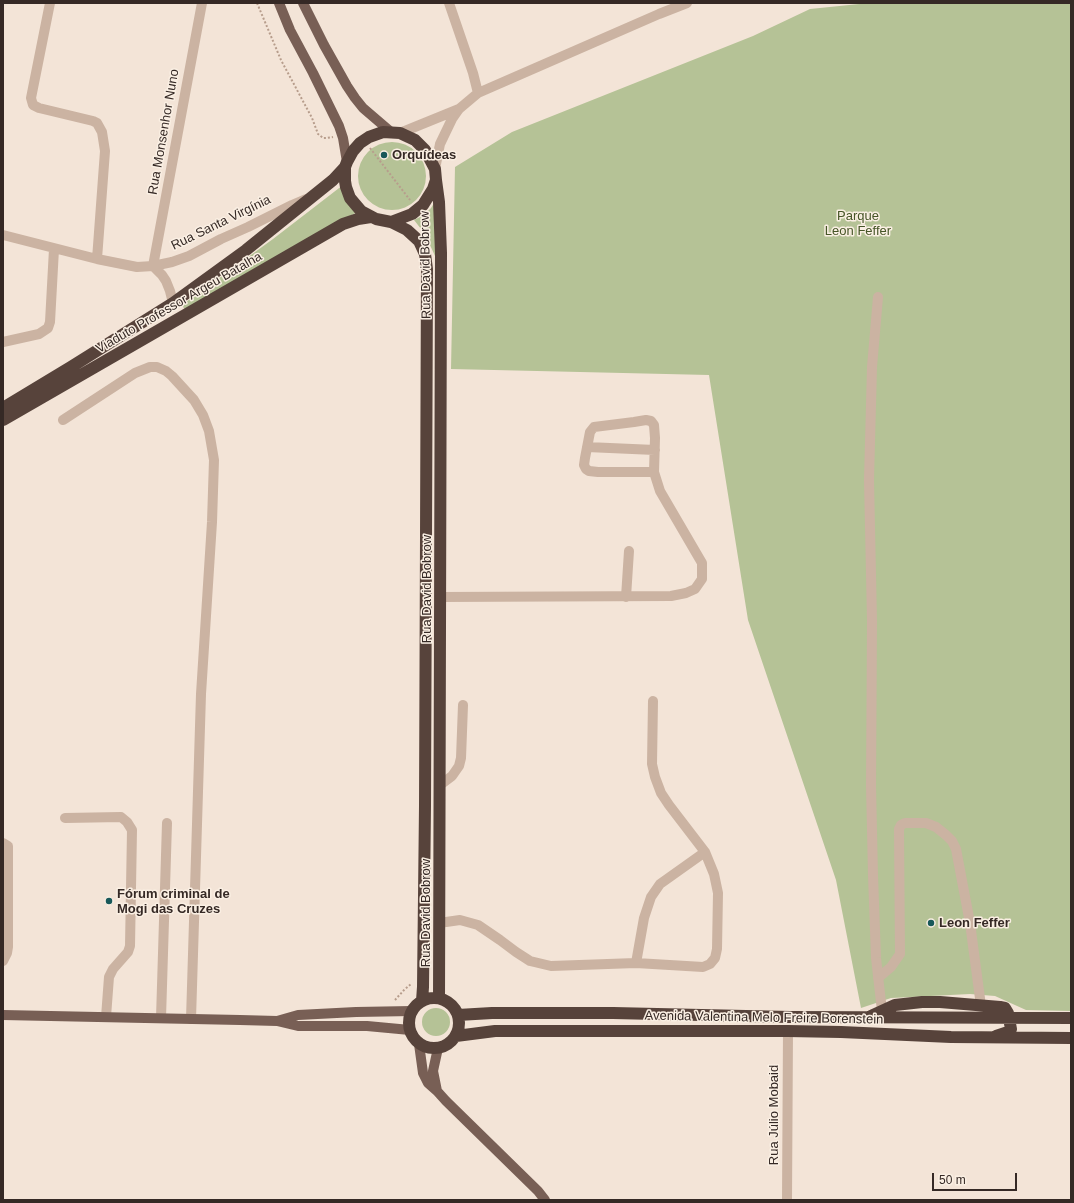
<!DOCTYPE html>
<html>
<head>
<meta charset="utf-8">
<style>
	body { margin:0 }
	#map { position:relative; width:1074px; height:1203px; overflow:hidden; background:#f3e4d7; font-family:Helvetica,sans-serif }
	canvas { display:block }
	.frame { position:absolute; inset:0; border:4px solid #352925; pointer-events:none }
	.scale { position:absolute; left:932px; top:1173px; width:85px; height:18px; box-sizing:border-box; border:2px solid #352925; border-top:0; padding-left:5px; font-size:12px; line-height:14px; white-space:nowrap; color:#352925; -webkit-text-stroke:3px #faefe3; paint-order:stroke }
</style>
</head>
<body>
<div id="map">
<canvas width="1074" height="1203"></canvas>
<div class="frame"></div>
<div class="scale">50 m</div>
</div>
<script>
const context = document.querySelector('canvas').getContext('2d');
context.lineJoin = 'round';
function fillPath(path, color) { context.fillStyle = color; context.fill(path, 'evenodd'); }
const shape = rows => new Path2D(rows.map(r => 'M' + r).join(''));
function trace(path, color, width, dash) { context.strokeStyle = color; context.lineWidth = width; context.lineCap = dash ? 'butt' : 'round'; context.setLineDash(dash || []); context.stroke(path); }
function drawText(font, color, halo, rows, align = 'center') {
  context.font = font + ' Helvetica,sans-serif'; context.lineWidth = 3; context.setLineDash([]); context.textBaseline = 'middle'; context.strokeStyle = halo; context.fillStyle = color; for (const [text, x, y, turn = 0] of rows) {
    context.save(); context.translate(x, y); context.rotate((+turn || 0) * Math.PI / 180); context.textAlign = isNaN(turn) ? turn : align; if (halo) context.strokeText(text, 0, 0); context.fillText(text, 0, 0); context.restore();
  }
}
const green = shape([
	[869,3,1071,3,1071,1011,1026,1010,995,996,970,994,891,998,861,1008,836,880,748,620,709,375,451,369,455,167,512,132,753,36,810,9],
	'358 176a34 34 0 1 1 68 0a34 34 0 1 1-68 0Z',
	[343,185,357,212,185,310,182,305,273,239],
	[437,198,437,211,435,256,425,234,414,220,424,215,431,208],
	'422 1022a14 14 0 1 1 28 0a14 14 0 1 1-28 0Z'
]);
const path = shape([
	[257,3,281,60,312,118,318,134,323,138,327,138,333,137],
	[370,148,410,200],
	[423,218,428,227],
	[395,1000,404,990,411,984]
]);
const minor = shape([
	[50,3,31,98,33,105,39,108,93,121,97,123,102,132,105,151,97,259],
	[478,93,659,14,687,3],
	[400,133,459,109],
	[435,169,440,144,452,119,459,109,478,93,473,73,449,3],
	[3,235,97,259,137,267,153,266,172,262,189,256,221,239,248,227,292,205,306,199],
	[153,266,202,3],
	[153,266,162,275,166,281,170,291,173,303],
	[878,297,872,367,869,480,872,621,871,786,873,875,876,958,882,1011],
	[3,342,39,334,48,328,50,322,54,249],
	[63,420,135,373,150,367,157,367,166,371,172,376,194,400,203,415,209,431,214,460,212,522,201,694,191,1019],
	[587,447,655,450],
	[441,597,671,596,686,593,695,589,702,579,702,563,660,491,654,472,655,438,654,425,651,421,646,420,634,422,594,427,590,432,585,458,584,465,586,469,589,471,598,472,654,472],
	[626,597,629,551],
	[440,785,452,776,459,766,461,758,463,705],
	[65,818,121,817,127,822,132,830,130,946,128,952,113,969,109,977,106,1017],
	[3,843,8,846,8,947,7,953,3,961],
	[439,923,460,920,478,925,500,940,516,952,530,961,551,966,636,963,703,967,710,964,715,958,717,949,718,893,714,874,705,852,669,805,661,793,655,777,652,764,653,701],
	[636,963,644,918,651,897,660,884,705,852],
	[878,978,891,967,900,954,899,829,901,825,905,823,926,823,936,827,946,835,952,841,956,849,970,923,981,1006],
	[161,1018,167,823],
	[787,1200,788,1031]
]);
const major = shape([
	[279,3,290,30,313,73,339,126,343,138,347,162],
	[303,3,324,45,347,86,355,98,363,108,391,132],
	[3,1015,240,1020,277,1021,298,1026,367,1026,410,1030],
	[277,1021,298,1015,356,1012,412,1011],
	[419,1044,423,1073,428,1083,437,1091,446,1101,538,1191,545,1200],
	[437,1091,433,1071,438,1048]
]);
const highway = shape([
	[383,132,400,133,415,140,425,150,435,169,436,180,433,189,423,205,412,214,391,222,376,219,361,211,350,198,346,187,345,181,345,167,347,162,353,151,360,143,369,137,383,132],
	[436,180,439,202,441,253,439,998],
	[391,222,407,230,419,241,425,254,427,269,425,806,423,987,422,1001],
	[3,408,71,367,173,303,246,250,333,180,345,167],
	[3,420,343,224,358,219,371,217],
	'409 1023a25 25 0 1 1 50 0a25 25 0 1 1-50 0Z',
	[458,1015,492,1013,613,1013,790,1017,1071,1018],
	[871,1016,895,1005,922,1002,940,1002,1000,1007,1005,1008,1008,1013,1011,1029,1008,1032,996,1036],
	[456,1036,495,1031,788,1031,841,1032,951,1037,1071,1038]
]);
const markers = [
	[384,155,4,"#185859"],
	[109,901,4,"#185859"],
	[931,923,4,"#185859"]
];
const streetNames = [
	["Rua Monsenhor Nuno",164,132,-80],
	["Rua Santa Virgínia",221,223,-26],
	["Rua David Bobrow",426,265,-91],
	["Viaduto Professor Argeu Batalha",179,303,-30],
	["Rua David Bobrow",427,589,-90],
	["Rua David Bobrow",426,913,-90],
	["Avenida Valentina Melo Freire Borenstein",764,1018,1],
	["Rua Júlio Mobaid",774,1115,-90]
];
const poiNames = [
	["Orquídeas",392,155],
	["Fórum criminal de",117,894],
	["Mogi das Cruzes",117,909],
	["Leon Feffer",939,923]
];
const parkNames = [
	["Parque",858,216],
	["Leon Feffer",858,231]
];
fillPath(green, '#b5c296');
trace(path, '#b79d8c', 2, [2, 2]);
trace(minor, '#cbb3a2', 10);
trace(major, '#785f55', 10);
trace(highway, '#57433b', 12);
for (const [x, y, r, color] of markers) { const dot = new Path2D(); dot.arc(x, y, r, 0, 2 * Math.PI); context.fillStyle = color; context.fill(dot); trace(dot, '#faefe3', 1.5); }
drawText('13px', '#352925', '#faefe3', streetNames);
drawText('bold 13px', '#352925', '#faefe3', poiNames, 'left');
drawText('13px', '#465527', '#faefe3', parkNames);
</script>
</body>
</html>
